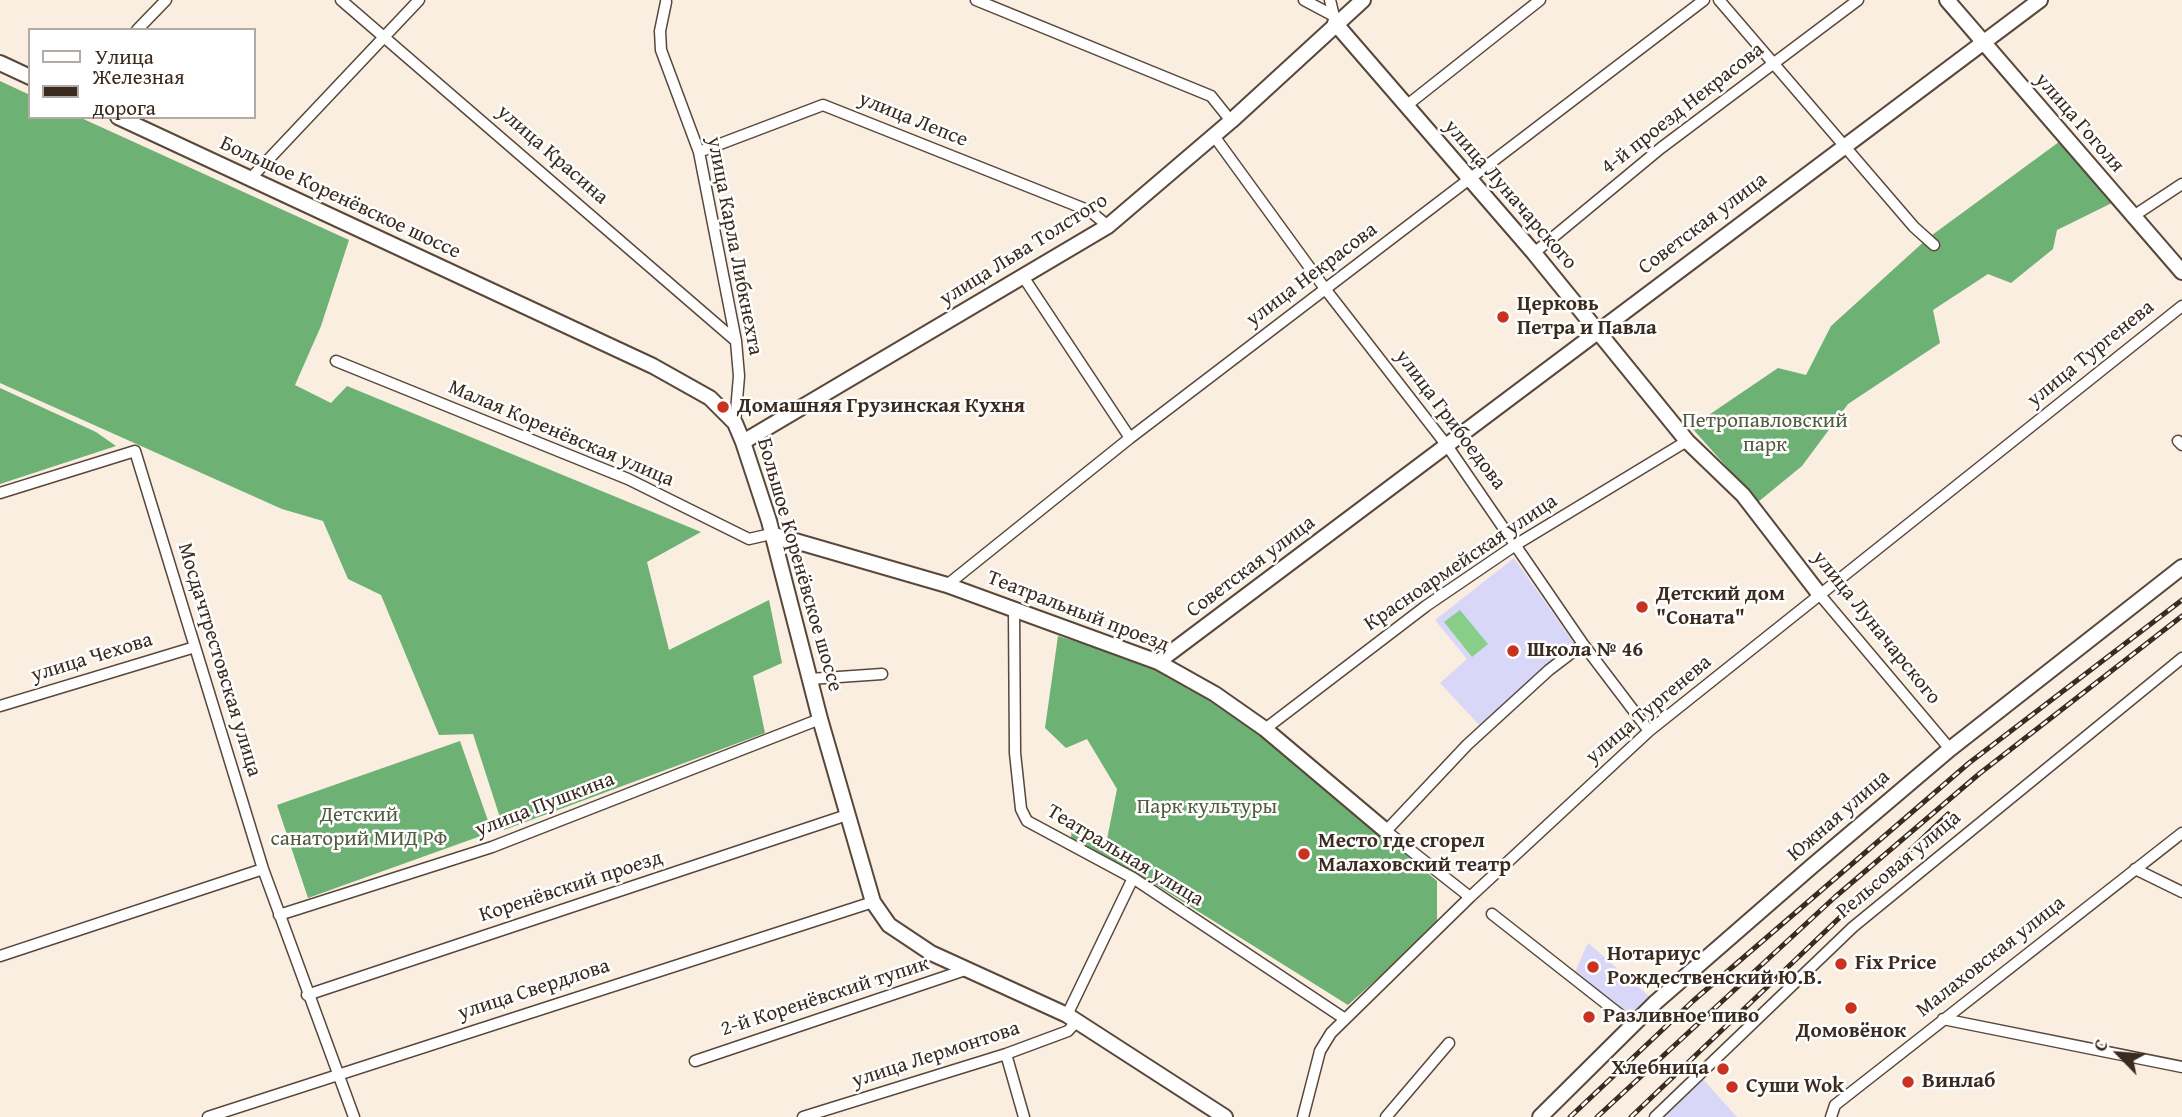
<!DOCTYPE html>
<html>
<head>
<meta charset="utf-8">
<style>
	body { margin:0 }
	#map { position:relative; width:2182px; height:1117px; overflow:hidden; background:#f9eedf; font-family:"Gentium Book Plus",serif }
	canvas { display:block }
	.legend { position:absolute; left:28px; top:28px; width:228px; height:91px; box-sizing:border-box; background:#fff; border:2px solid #b1aaa5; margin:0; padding:9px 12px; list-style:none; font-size:21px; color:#3b2a1e }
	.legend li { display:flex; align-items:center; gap:14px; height:35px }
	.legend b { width:35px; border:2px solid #b1aaa5 }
	.north { position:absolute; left:2084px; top:1019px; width:70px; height:70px; -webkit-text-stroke:5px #fff; paint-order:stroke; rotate:295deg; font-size:19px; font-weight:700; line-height:28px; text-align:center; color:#3b2a1e }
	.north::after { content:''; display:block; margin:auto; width:24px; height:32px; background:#3b2a1e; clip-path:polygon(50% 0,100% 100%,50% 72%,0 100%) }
</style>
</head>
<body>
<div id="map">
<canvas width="2182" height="1117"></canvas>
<ul class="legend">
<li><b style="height:9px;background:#fff"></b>Улица</li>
<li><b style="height:9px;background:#3b2a1e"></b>Железная дорога</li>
</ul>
<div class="north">С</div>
</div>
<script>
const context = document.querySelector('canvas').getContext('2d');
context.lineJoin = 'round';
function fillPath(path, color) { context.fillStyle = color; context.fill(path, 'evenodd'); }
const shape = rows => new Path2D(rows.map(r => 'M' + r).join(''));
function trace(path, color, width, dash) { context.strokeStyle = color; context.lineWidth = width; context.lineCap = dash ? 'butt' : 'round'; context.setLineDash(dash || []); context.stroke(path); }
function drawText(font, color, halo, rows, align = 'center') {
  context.font = font + ' "Gentium Book Plus",serif'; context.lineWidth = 5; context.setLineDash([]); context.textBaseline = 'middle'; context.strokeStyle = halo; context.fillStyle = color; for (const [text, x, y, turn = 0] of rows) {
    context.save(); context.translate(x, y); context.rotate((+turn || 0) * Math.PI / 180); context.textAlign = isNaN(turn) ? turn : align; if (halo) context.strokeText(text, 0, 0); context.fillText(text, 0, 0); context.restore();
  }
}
const built = shape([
	[1514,558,1574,643,1482,728,1440,683,1467,659,1435,620],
	[1588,943,1650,997,1630,1017,1574,974],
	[1701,1077,1737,1117,1659,1117]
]);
const green = shape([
	[1460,610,1488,644,1472,657,1444,622]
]);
const forest = shape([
	[0,81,30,95,30,117,79,117,349,240,321,326,295,385,331,403,347,386,701,532,647,562,669,650,769,600,782,663,753,676,765,733,504,830,473,734,439,735,381,595,348,579,323,521,282,509,0,383],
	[2063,139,2116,201,2057,230,2053,249,2011,283,1988,274,1933,310,1940,343,1848,404,1802,466,1758,502,1691,427,1778,368,1806,375,1831,326,1928,238],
	[0,388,96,432,116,446,0,484],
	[1058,636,1141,661,1200,688,1266,736,1437,881,1437,925,1348,1005,1148,880,1071,840,1072,822,1107,839,1117,789,1087,739,1066,748,1045,728],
	[460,741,492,832,308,898,277,805]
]);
const street = shape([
	[341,0,736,341],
	[976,0,1211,96,1231,121],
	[1304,0,1334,16,1335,23],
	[1330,0,1334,16],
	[1719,0,1914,227,1934,245],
	[666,2,660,31,661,50,699,152,736,341,739,376,735,423],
	[137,30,166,0],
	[1406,106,1540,0],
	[1214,136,1326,290,1448,447,1583,644,1649,731],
	[699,152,823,105,1090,211,1108,226],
	[250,179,419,0],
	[2132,217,2182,184],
	[1534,253,1661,148,1858,0],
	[1024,278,1130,438],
	[336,361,628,479,749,539,771,534],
	[2178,441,2182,445],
	[0,493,135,451,263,869,354,1117],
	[947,585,1130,438,1704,0],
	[1820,595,1950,749],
	[1014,610,1015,753,1021,809,1027,821,1133,878,1345,1019],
	[810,679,882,674],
	[0,706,195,647],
	[1265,729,1426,606,1517,544,1687,441],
	[2135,869,2182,892],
	[1470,897,1386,831,1467,745,1549,670,1583,644],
	[1492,914,1632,1024],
	[279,915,492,847,820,719],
	[0,956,263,869],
	[307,995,847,815],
	[1067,1015,1133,878],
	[1943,1019,2182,1067],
	[1006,1054,1024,1117],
	[695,1061,968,969],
	[208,1117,873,902],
	[803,1117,1006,1054,1068,1031,1077,1021],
	[1303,1117,1320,1051,1331,1033,1470,897,1649,731,2182,306],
	[1386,1117,1449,1043],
	[1655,1117,1853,927,2182,658],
	[1831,1117,1835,1105,2182,833]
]);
const secondary = shape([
	[1947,0,2182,272],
	[1335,23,1534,253,1687,441,1743,495,1820,595],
	[0,63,30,77],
	[118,117,653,366,710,398,735,423,743,442,769,521,820,719,873,902,889,925,931,953,1067,1015,1225,1117],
	[743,442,1108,226,1231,121,1363,0],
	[771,534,947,585,1158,662,1215,694,1265,729,1386,831],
	[1158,662,2040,0],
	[1540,1117,1656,1002,1811,867,1950,749,2182,567]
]);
const rail = shape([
	[1570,1117,1693,1001,1969,763,2182,600],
	[1597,1117,1835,897,1979,774,2182,616],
	[1631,1117,1948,814]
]);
const markers = [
	[1503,317,7,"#c8321e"],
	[723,407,7,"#c8321e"],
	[1642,607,7,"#c8321e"],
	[1513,651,7,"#c8321e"],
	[1304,854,7,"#c8321e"],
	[1841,964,7,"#c8321e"],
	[1593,967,7,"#c8321e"],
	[1851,1008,7,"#c8321e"],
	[1589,1017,7,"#c8321e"],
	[1723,1069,7,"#c8321e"],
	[1908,1082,7,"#c8321e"],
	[1732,1087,7,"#c8321e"]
];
const streetNames = [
	["4-й проезд Некрасова",1683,109,-38],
	["улица Лепсе",913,120,22],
	["улица Гоголя",2079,123,49],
	["улица Красина",552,155,41],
	["улица Луначарского",1510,195,49],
	["Большое Коренёвское шоссе",340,198,25],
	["Советская улица",1703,224,-37],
	["улица Карла Либкнехта",734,246,79],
	["улица Льва Толстого",1024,250,-32],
	["улица Некрасова",1312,275,-37],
	["улица Тургенева",2091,354,-39],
	["улица Грибоедова",1450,420,53],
	["Малая Коренёвская улица",561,434,23],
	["Красноармейская улица",1461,563,-34],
	["Большое Коренёвское шоссе",799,565,74],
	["Советская улица",1251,567,-37],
	["Театральный проезд",1078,612,21],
	["улица Луначарского",1876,628,51],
	["улица Чехова",92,658,-17],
	["Мосдачтрестовская улица",219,660,73],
	["улица Тургенева",1649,710,-40],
	["улица Пушкина",545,805,-21],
	["Южная улица",1839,816,-41],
	["Театральная улица",1125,856,31],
	["Рельсовая улица",1899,865,-40],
	["Коренёвский проезд",571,887,-18],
	["Малаховская улица",1991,957,-38],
	["улица Свердлова",534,990,-18],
	["2-й Коренёвский тупик",825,997,-18],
	["улица Лермонтова",936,1055,-18]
];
const poiNames = [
	["Церковь",1517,305],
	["Петра и Павла",1517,329],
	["Домашняя Грузинская Кухня",737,407],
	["Детский дом",1656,595],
	["\"Соната\"",1656,619],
	["Школа № 46",1527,651],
	["Место где сгорел",1318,842],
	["Малаховский театр",1318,866],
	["Нотариус",1607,955],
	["Рождественский Ю.В.",1607,979],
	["Fix Price",1855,964],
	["Разливное пиво",1603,1017],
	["Домовёнок",1851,1032,"center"],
	["Хлебница",1709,1069,"right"],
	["Винлаб",1922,1082],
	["Суши Wok",1746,1087]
];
const parkNames = [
	["Петропавловский",1765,422],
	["парк",1765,446],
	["Парк культуры",1207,808],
	["Детский",359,816],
	["санаторий МИД РФ",359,840]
];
fillPath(built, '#d9d7f7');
fillPath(green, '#89ce88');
fillPath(forest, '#6eb174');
trace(street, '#58473b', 13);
trace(secondary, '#58473b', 18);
trace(street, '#fff', 10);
trace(secondary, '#fff', 14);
trace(rail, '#3b2a1e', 5);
trace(rail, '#fff', 2.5, [8]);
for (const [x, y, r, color] of markers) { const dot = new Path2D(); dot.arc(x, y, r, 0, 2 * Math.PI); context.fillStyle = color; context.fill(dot); trace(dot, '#fff', 2.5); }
drawText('21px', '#3b2a1e', '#fff', streetNames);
drawText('bold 21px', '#3b2a1e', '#fff', poiNames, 'left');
drawText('21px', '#525b3e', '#fff', parkNames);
</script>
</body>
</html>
